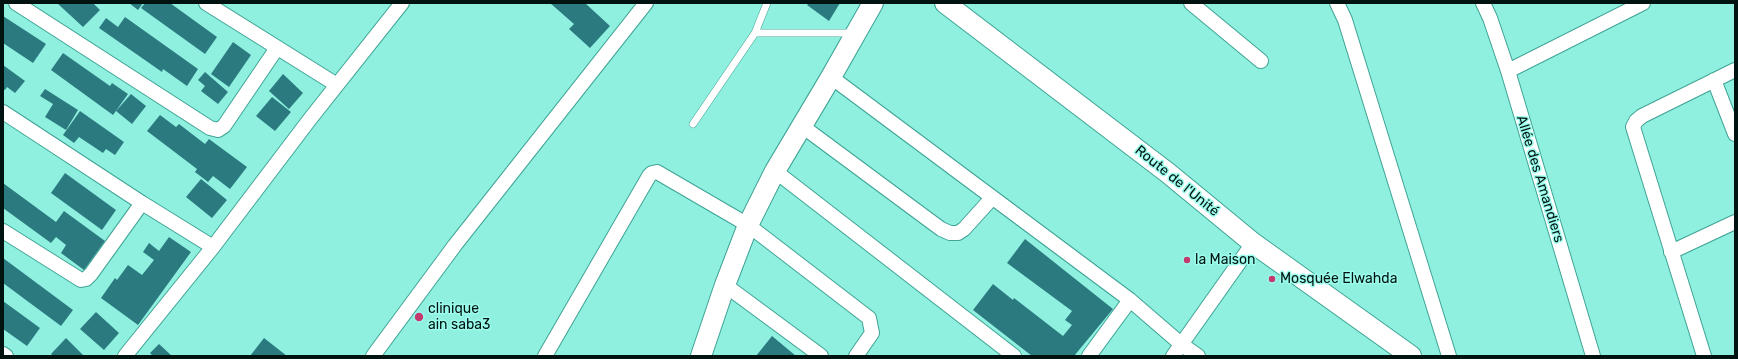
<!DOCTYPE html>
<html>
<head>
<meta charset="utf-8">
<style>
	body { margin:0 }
	#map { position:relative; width:1738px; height:359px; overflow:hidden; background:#8ff0df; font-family:Rubik,sans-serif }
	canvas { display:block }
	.frame { position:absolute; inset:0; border:4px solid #011310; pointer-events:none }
</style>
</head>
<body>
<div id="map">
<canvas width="1738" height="359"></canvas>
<div class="frame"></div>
</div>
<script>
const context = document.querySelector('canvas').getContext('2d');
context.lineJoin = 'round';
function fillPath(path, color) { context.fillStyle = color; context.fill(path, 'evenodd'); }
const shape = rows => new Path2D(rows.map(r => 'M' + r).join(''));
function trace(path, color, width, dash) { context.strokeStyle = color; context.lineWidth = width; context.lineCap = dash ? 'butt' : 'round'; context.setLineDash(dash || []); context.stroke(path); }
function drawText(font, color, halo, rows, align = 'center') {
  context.font = font + ' Rubik,sans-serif'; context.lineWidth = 3; context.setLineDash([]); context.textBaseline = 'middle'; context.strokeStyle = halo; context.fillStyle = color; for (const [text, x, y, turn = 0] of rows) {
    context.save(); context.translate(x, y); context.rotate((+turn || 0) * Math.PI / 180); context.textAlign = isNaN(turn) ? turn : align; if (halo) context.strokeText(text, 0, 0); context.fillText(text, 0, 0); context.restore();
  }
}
const building = shape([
	[57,3,93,3,100,10,83,27],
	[129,3,143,3,138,10],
	[145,3,170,3,217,37,205,54,141,8],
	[550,3,585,3,610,26,590,48,569,29,574,24],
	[809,3,840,3,829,21,807,5],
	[3,16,46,44,33,63,3,43],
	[125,17,198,69,187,86,163,69,162,72,99,28,106,18,118,27],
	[233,42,251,55,229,87,211,74],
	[63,53,110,86,112,83,128,94,113,115,51,70],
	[3,65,25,81,15,93,7,87,5,90,3,89],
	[205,72,228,92,218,104,201,91,205,86,198,80],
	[283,74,303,93,289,109,269,91],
	[45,89,78,110,66,130,45,117,53,104,40,96],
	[131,94,146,106,132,124,116,111],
	[272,97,291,112,275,131,256,116],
	[80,111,124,142,115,155,106,149,103,153,79,137,74,143,63,135],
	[160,115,176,127,179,124,205,144,209,139,247,167,230,189,213,176,208,182,195,172,197,169,147,131],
	[65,173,116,210,102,230,51,193],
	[201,179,227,200,212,218,186,197],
	[3,183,56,222,64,211,105,241,84,270,61,253,66,245,56,237,51,243,3,208],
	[169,237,191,252,138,325,101,298,115,278,117,280,128,265,142,275,154,260,143,252,149,243,159,251],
	[1025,239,1113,309,1074,356,1032,356,973,310,993,284,1013,300,1014,298,1063,336,1072,325,1065,320,1072,311,1007,263],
	[3,258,73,310,61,326,3,283],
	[3,301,40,328,27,346,3,329],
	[96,312,119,333,104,350,80,329],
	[772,336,796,356,756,356],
	[66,338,84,356,53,356,51,354],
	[264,338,287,356,250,356],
	[159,344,172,356,153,356,150,353]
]);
const lane = shape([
	[767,3,755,33,854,33],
	[693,124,755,33]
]);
const street = shape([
	[16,3,210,128,218,130,224,126,277,48],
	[206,3,337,85],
	[1191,3,1261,61],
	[1337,3,1345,20,1449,356],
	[1483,3,1490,18,1508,71,1593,356],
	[1508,71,1643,3],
	[831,77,1130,300,1181,344,1198,356],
	[1714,80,1735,134],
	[3,112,142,203,213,247],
	[802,126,941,229,950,233,958,233,964,229,992,198],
	[775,171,1014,356],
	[3,231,81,280,86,279,91,274,142,203],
	[1671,252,1735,222],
	[725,285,821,356],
	[3,354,6,356],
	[125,356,213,247,310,119,402,3],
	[373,356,455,245,646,3],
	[545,356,649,176,652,173,657,172,748,225,869,318,872,333,856,356],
	[1089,356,1130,300],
	[1173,356,1253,243],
	[1704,356,1633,127,1636,121,1642,116,1735,70]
]);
const secondary = shape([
	[945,3,1168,173,1253,243,1411,356],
	[701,356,725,285,748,225,775,171,831,77,873,3]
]);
const markers = [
	[1187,260,4,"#c4396e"],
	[1272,279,4,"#c4396e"],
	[419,317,5,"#c4396e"]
];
const streetNames = [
	["Allée des Amandiers",1540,179,73],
	["Route de l'Unité",1177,181,39]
];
const poiNames = [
	["la Maison",1195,260],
	["Mosquée Elwahda",1280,279],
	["clinique",428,309],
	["ain saba3",428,325]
];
fillPath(building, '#2b7a80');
trace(lane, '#3fa395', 8);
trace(street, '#3fa395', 16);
trace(secondary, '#3fa395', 22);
trace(lane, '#fff', 7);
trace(street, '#fff', 14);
trace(secondary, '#fff', 20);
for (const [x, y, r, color] of markers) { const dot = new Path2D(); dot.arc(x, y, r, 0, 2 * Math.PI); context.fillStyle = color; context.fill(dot); trace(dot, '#9cfdec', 1.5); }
drawText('14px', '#011310', '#9cfdec', streetNames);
drawText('14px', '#011310', '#9cfdec', poiNames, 'left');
</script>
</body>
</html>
